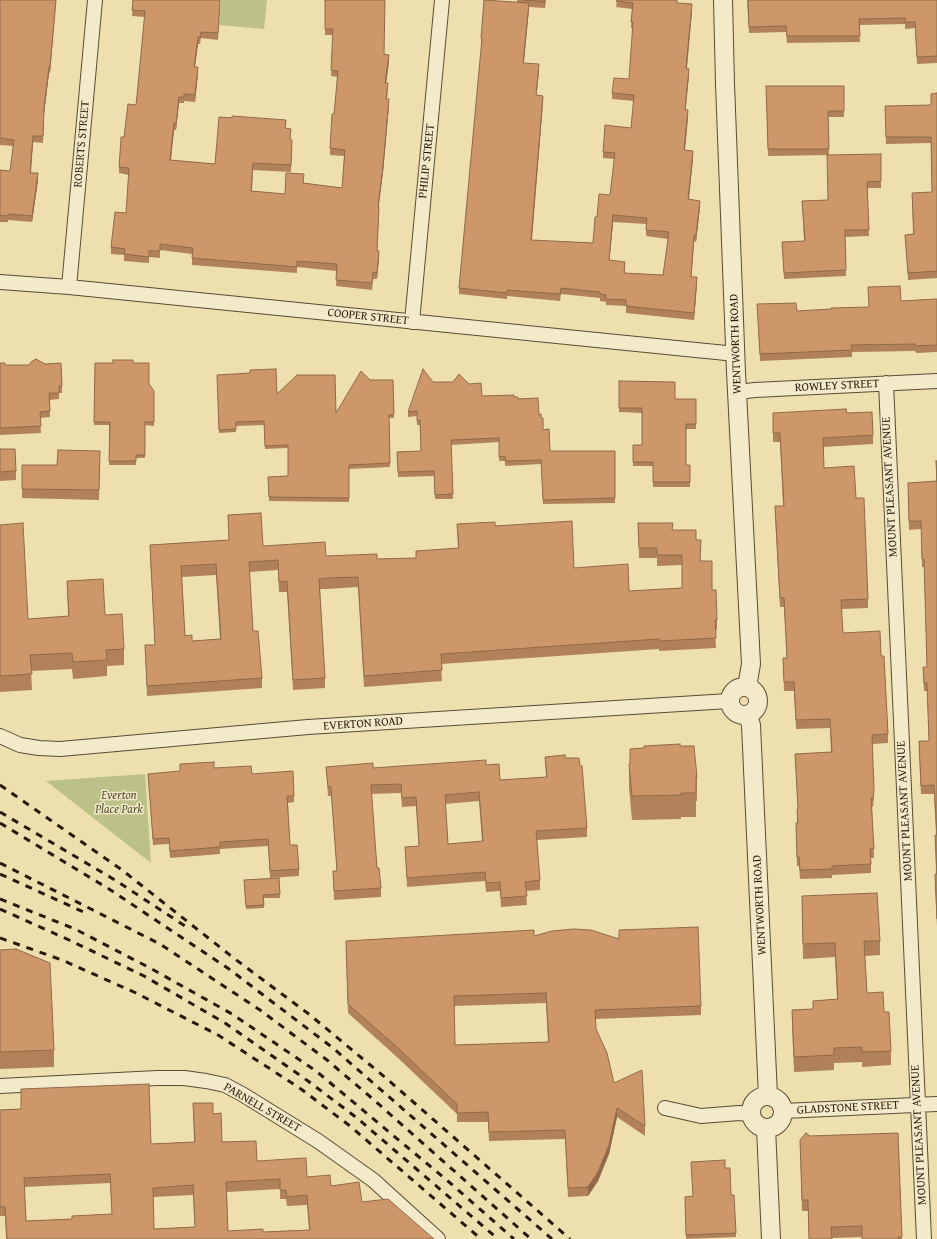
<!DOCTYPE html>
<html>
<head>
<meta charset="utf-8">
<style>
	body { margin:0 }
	canvas { display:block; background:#eddfae }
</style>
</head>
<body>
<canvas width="937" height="1239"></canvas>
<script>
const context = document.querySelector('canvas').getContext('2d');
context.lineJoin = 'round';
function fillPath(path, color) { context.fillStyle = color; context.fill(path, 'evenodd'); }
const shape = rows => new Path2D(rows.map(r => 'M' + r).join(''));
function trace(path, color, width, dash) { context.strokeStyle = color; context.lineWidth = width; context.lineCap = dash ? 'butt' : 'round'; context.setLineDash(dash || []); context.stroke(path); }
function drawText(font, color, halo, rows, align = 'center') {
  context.font = font + ' "Gentium Book Plus",serif'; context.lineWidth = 3; context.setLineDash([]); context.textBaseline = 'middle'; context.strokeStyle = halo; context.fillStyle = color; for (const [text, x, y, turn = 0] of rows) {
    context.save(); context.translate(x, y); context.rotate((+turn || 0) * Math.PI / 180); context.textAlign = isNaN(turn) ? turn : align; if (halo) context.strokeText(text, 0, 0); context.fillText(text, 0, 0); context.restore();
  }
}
const green = shape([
	[221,0,267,0,264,29,219,25],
	[145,774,151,863,46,781]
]);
const minor = shape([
	[0,282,69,287,736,354],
	[69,287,95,0],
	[412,322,442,0],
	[886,383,924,1239],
	[738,392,755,390,937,381],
	[0,736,20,745,39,748,60,749,308,727,729,701],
	[0,1086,157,1078,184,1078,206,1081,225,1085,242,1094,318,1141,373,1180,438,1239],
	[665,1108,701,1116,739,1113,751,1114],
	[783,1111,937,1104]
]);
const tertiary = shape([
	[723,0,725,84,736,372,751,664,747,687],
	'730 701a14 14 0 1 1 28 0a14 14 0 1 1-28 0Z',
	[748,715,751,725,768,1096],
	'751 1112a16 16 0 1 1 32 0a16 16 0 1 1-32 0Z',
	[766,1128,771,1239]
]);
const rail = shape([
	[0,785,122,870,235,959,310,1015,387,1079,570,1239],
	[0,812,115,880,185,926],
	[0,823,109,889,229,969,333,1048,552,1239],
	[0,863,160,944,260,1010,327,1060,374,1100,531,1239],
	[0,874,88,914],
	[0,899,75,929,150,968,232,1014,316,1071,449,1182,514,1239],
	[0,909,69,940,144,976,225,1023,308,1081,357,1118,498,1239],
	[0,938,62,960,136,993,218,1035,301,1089,350,1126,481,1239]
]);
const wall = shape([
	[0,0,56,0,50,73,49,73,44,114,43,143,33,142,31,173,38,180,32,222,8,220,8,222,0,222,0,170,10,171,13,146,0,145],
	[133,0,220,0,218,40,201,38,200,44,198,44,195,67,198,73,195,102,184,101,184,103,179,103,176,130,174,130,171,160,215,164,286,128,291,139,292,146,291,172,253,170,252,191,285,194,304,183,342,188,344,156,330,155,330,148,338,77,331,76,333,35,325,35,325,0,384,54,389,62,386,83,388,90,387,99,389,105,383,172,378,207,379,213,377,251,379,258,377,279,373,279,372,290,336,286,337,271,297,267,297,273,192,265,192,254,160,250,160,258,149,257,149,263,124,261,124,255,111,254,111,247,126,213,129,175,119,173,119,167,124,137,136,105,137,96,145,17,132,16],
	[517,0,546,0,545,8,529,7,524,63,539,71,536,95,543,102,532,240,593,243,597,217,610,195,614,159,603,158,603,152,631,128,634,101,612,99,612,93,629,79,633,29,631,28,632,9,616,7,617,0,677,0,677,3,692,11,687,68,689,75,685,110,688,117,685,150,693,158,689,199,700,207,696,242,694,241,691,277,697,283,694,320,626,313,626,306,606,305,606,302,600,301,600,298,561,294,560,301,507,296,507,299,459,294,459,288,482,45,481,45,481,38,517,2],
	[613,222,646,224,646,236,668,239,663,275,625,273,625,268,609,261],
	[747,0,937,0,937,63,917,64,915,28,905,29,905,24,859,25,860,42,787,43,786,32,749,33],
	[766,86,844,86,844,117,828,117,829,155,768,156],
	[937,93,937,278,908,280,905,235,913,234,912,193,932,192,931,143,886,144,885,106,931,105],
	[881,154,881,188,867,188,869,236,845,237,846,276,784,279,782,242,804,241,802,201,827,200],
	[868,287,901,301,937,299,937,352,916,353,915,351,852,352,852,357,760,361,757,304,797,311,869,307],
	[0,363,62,386,62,393,59,393,59,399,49,400,50,417,40,418,41,433,0,435],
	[95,363,133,363,154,391,154,426,145,425,145,458,136,458,136,465,109,465,109,425,94,425],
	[217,375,277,394,336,413,370,380,393,380,394,418,389,418,390,467,349,469,349,502,269,501,268,477,288,476,288,448,265,449,264,425,236,426,236,432,219,433],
	[619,381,675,399,696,399,696,429,686,429,686,465,690,465,690,487,653,487,653,466,633,466,633,445,642,445,642,413,619,412],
	[433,382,482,396,514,397,518,399,539,415,543,430,550,451,615,451,615,503,543,504,541,464,505,466,505,461,499,461,499,442,451,445,453,499,435,499,434,476,398,477,397,452,421,451,420,425,417,425,417,416,408,417,408,412],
	[773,413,847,413,873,435,873,444,823,447,824,468,856,498,868,599,868,608,841,609,843,633,881,656,888,734,888,743,872,744,874,798,873,807,872,807,874,858,871,858,871,873,832,875,832,878,800,879,799,866,797,866,796,832,796,823,797,823,797,809,798,809,795,754,831,752,830,728,796,729,794,691,784,691,783,658,787,658,784,607,780,607,775,515,775,506,783,506,780,442,773,442],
	[0,449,16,471,16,480,0,481],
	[100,451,99,500,22,498,22,465,57,465],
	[936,461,937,461,937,927,935,883,935,874,936,874,935,835,936,835,934,794,921,794,919,750,919,741,929,741,927,691,924,691,923,675,923,667,927,667,924,567,922,567,921,529,909,530,908,483,936,481],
	[228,515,263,546,326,556,377,559,416,558,416,551,458,549,457,524,495,526,574,568,629,591,682,588,682,565,657,566,657,558,639,558,638,523,673,530,696,540,701,561,712,590,717,620,717,630,715,630,716,648,659,651,659,649,441,664,442,681,364,687,358,587,327,589,320,589,325,678,325,688,293,690,287,592,279,592,278,570,249,572,253,631,262,678,262,688,147,696,145,645,155,645,150,555,150,545,229,540],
	[216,575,220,639,192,641,185,636,182,577],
	[0,525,28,619,68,616,67,581,105,615,124,649,124,665,107,666,107,676,73,679,72,669,31,671,32,690,0,692],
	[680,746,697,777,697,801,696,801,696,817,681,817,681,819,632,820,629,788,629,764,630,764,630,749],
	[545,757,565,758,580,766,587,828,587,837,537,840,540,880,540,890,526,891,527,905,501,907,500,891,486,892,485,881,407,887,405,847,419,846,416,806,402,807,401,793,371,794,377,868,381,888,381,897,334,900,333,871,337,871,331,796,328,796,326,767,373,768,486,765,500,780,546,777],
	[479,801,482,841,448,844,445,804],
	[180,764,214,768,252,774,294,796,294,802,288,803,290,845,299,869,299,876,270,878,268,846,220,849,220,854,170,858,169,844,153,845,148,774,180,771],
	[279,878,280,898,264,898,264,908,246,909,244,883],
	[802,896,880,941,880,955,865,956,867,993,884,1012,891,1051,891,1065,862,1067,862,1062,834,1063,834,1070,794,1072,792,1024,792,1010,813,1009,813,1001,837,999,835,957,803,959],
	[619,930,701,1006,701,1015,595,1019,596,1029,614,1083,645,1126,645,1136,617,1117,609,1154,598,1181,588,1196,568,1197,565,1139,489,1141,488,1122,457,1122,457,1114,398,1058,348,1013,346,950,534,936,619,939],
	[546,1003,548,1042,455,1045,454,1006],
	[0,950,54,1050,54,1067,0,1069],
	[21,1089,151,1144,194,1142,193,1103,213,1114,222,1142,257,1161,307,1177,331,1186,434,1239,6,1239,5,1216,0,1216,0,1110,21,1109],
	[110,1183,112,1214,72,1219,26,1221,24,1187],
	[280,1189,280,1199,286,1199,287,1206,307,1205,309,1230,263,1232,228,1231,227,1192],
	[193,1195,195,1227,154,1229,153,1197],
	[898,1133,902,1239,862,1239,862,1237,832,1238,832,1239,809,1239,808,1211,802,1211,800,1140,810,1136],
	[725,1168,731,1195,734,1195,736,1237,686,1239,685,1197,693,1196]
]);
const shadedWall = shape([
	[56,0,50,73,50,67],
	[529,3,529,9,523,69,523,63],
	[692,4,692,11,686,75,686,68],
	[198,37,198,44,194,73,194,67],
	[389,55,389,62,385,90,385,83],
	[539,64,539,71,536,101,536,95],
	[49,67,49,73,44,114,43,143,44,108],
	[198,67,198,73,195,102,195,95],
	[689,69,689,75,685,117,685,110],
	[543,96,543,102,531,246,531,240],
	[179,97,179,103,176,130,176,124],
	[389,99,389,105,383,172,378,213,378,207],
	[688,110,688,117,684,157,684,150],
	[174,123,174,130,170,166,170,160],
	[33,136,33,142,30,179,30,173],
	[693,151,693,158,688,206,688,199],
	[38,173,38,180,32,222,32,216],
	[700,201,700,207,696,242,696,235],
	[613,215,613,222,609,267,609,260],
	[694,235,694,241,691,283,691,277],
	[379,251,379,258,377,279,377,273],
	[697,277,697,283,694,320,694,313],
	[617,1108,617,1117,609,1154,598,1181,588,1196,588,1187]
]);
const building = shape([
	[0,0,56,0,50,67,49,67,44,108,43,136,33,136,30,173,38,173,32,216,8,214,8,216,0,215,0,170,10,171,14,140,0,138,0,0],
	[133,0,220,0,218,33,201,32,200,38,198,37,194,67,198,67,195,95,184,94,184,97,179,97,176,124,174,123,170,160,215,164,219,117,232,118,232,116,286,120,285,128,291,129,290,139,292,140,291,165,253,163,251,191,285,194,286,173,304,174,303,183,342,188,345,150,330,148,332,114,334,114,338,71,331,70,333,29,325,29,325,0,385,0,384,54,389,55,385,83,388,83,386,99,389,99,383,166,378,207,379,207,377,251,379,251,377,273,373,272,372,283,336,280,337,264,297,261,297,267,192,258,193,248,160,244,160,251,149,251,149,257,124,254,125,249,111,247,115,212,126,213,129,168,119,167,121,139,121,137,124,137,128,104,136,105,137,96,145,11,132,10,133,0],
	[484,0,529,3,523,63,539,64,536,95,543,96,531,240,593,243,595,217,597,217,599,194,610,195,615,153,603,152,605,125,631,128,634,95,612,93,614,78,629,79,633,22,631,22,633,3,616,1,617,0,677,0,677,3,692,4,686,68,689,69,685,110,688,110,684,150,693,151,688,199,700,201,696,235,694,235,691,277,697,277,694,313,626,306,626,300,606,299,606,295,600,294,600,292,561,288,560,294,507,290,507,293,459,288,482,38,481,38,484,0],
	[613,215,647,218,646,230,669,232,663,275,624,273,625,262,609,260,613,215],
	[524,0,545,0,545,2,524,0],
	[748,0,937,0,937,56,917,57,915,22,905,22,905,18,859,19,860,36,787,36,786,26,749,27,748,0],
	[766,86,844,86,844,111,828,111,829,149,768,149,766,86],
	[937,93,937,271,908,273,905,235,914,234,912,193,932,192,931,137,886,137,885,106,931,105,931,94,937,93],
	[881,154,881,181,867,182,869,230,845,230,846,270,784,273,782,242,805,241,802,201,828,200,827,155,881,154],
	[900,286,901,301,937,299,937,345,916,346,915,344,851,345,852,350,760,354,757,304,796,303,797,311,831,309,831,308,869,307,868,287,900,286],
	[36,359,45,364,61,363,62,386,59,386,59,393,49,393,50,411,40,412,41,426,0,428,0,363,5,363,5,365,29,365,31,362,36,359],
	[113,360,133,360,133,363,149,363,149,384,154,391,154,422,145,422,145,455,136,455,136,461,109,461,110,422,94,422,95,363,113,363,113,360],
	[276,369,277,394,297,375,335,375,336,413,361,371,370,380,393,380,394,414,389,415,390,463,349,465,349,498,269,497,268,477,288,476,288,445,265,446,264,421,236,422,236,429,219,430,217,375,250,373,250,370,276,369],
	[423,369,433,382,453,382,459,374,469,384,481,383,482,396,514,395,514,397,518,397,518,399,538,398,539,415,541,414,541,418,543,418,543,430,549,429,550,451,615,451,615,498,543,500,541,460,505,461,505,456,499,457,499,438,451,440,453,494,435,495,434,471,398,472,397,452,421,451,420,420,417,421,417,411,408,412,423,369],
	[619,381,675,382,675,399,696,399,696,424,686,424,686,465,690,465,690,482,653,482,653,462,633,462,633,445,642,445,642,408,619,408,619,381],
	[846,409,847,413,872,412,873,435,823,438,824,468,854,466,856,498,864,498,868,599,841,600,843,633,880,631,881,656,884,656,888,734,872,735,874,789,873,798,871,798,874,849,870,849,871,864,832,866,832,869,800,870,799,857,797,857,796,823,798,823,797,809,798,809,795,754,832,752,830,719,796,720,794,682,784,682,783,658,787,658,784,598,780,598,775,506,784,506,780,433,773,433,773,413,846,409],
	[0,449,15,449,16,471,0,472,0,449],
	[58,450,100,451,99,490,22,489,22,465,57,465,58,450],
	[936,461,937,461,937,919,935,874,937,874,935,835,937,835,934,785,921,786,919,741,929,741,927,683,924,683,923,667,927,667,924,559,922,559,921,521,909,521,908,483,937,481,936,461],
	[261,513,263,546,325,542,326,556,377,554,377,559,416,558,416,551,459,548,457,524,495,522,495,526,572,521,574,568,628,564,629,591,682,588,682,555,657,555,657,548,639,548,638,523,673,523,672,530,696,530,696,540,701,540,700,561,712,561,712,590,716,590,717,620,715,620,716,638,659,641,659,639,441,654,442,670,364,676,358,577,327,578,319,579,325,678,293,680,287,581,279,582,278,560,249,562,253,631,258,631,262,678,147,686,145,645,155,645,150,545,229,540,228,515,261,513],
	[216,564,221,639,192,641,192,635,185,636,181,566,216,564],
	[23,523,28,619,69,616,67,581,103,579,105,615,122,614,124,649,106,650,107,660,73,662,72,653,30,655,32,674,0,676,0,525,23,523],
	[680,744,680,746,694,746,697,777,696,777,696,793,681,793,681,795,632,796,629,764,630,764,630,749,644,748,644,746,680,744],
	[565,755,565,758,579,758,580,766,582,766,587,828,536,831,540,880,525,882,527,896,501,898,500,882,486,883,485,872,407,878,405,847,419,846,416,797,402,798,401,784,371,785,377,868,379,868,381,888,334,891,333,871,337,871,331,787,328,787,326,767,373,763,373,768,486,760,486,765,499,764,500,780,547,777,545,757,565,755],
	[479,792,483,841,448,844,445,795,479,792],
	[214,762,214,768,251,766,252,774,293,771,294,796,287,796,290,845,297,845,299,869,270,871,268,839,220,842,220,847,170,851,169,838,153,839,148,774,180,771,180,764,214,762],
	[279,878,280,894,263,895,264,905,246,906,244,880,279,878],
	[877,893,880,941,864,941,867,993,883,992,884,1012,889,1012,891,1051,862,1052,862,1047,834,1048,834,1055,794,1057,792,1010,813,1009,813,1001,838,999,835,943,803,944,802,896,877,893],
	[698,927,701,1006,595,1010,596,1029,607,1053,614,1083,642,1070,645,1126,617,1108,609,1145,598,1172,588,1187,568,1188,565,1130,489,1132,488,1112,457,1113,457,1104,398,1048,348,1004,346,941,534,930,534,936,552,931,573,929,591,930,619,939,619,930,698,927],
	[546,993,549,1042,455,1045,454,996,546,993],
	[16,949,50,963,54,1050,0,1052,0,950,16,949],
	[149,1084,151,1144,195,1142,193,1103,213,1103,213,1114,221,1113,222,1142,256,1141,257,1161,306,1158,307,1177,330,1175,331,1186,359,1182,362,1202,388,1199,434,1239,7,1239,5,1207,0,1207,0,1110,21,1109,21,1089,149,1084],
	[110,1174,112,1214,72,1216,72,1219,26,1221,24,1178,110,1174],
	[280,1179,280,1190,286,1190,287,1197,307,1195,310,1230,263,1232,263,1229,228,1231,226,1182,280,1179],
	[193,1185,195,1227,154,1229,153,1188,193,1185],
	[806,1133,810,1136,898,1133,902,1237,898,1237,898,1239,862,1239,862,1226,831,1227,832,1239,809,1239,808,1200,802,1200,800,1140,806,1133],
	[725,1160,725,1168,730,1168,731,1195,734,1195,736,1233,686,1235,685,1197,693,1196,691,1162,725,1160]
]);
const streetNames = [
	["ROBERTS STREET",82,144,-85],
	["PHILIP STREET",427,161,-84],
	["COOPER STREET",368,317,6],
	["WENTWORTH ROAD",736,344,-92],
	["ROWLEY STREET",837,386,-3],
	["MOUNT PLEASANT AVENUE",890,487,-93],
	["EVERTON ROAD",363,724,-4],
	["MOUNT PLEASANT AVENUE",905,811,-93],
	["WENTWORTH ROAD",760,905,-93],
	["PARNELL STREET",262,1108,30],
	["GLADSTONE STREET",848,1108,-3],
	["MOUNT PLEASANT AVENUE",919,1135,-93]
];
const parkNames = [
	["Everton",119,796],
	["Place Park",119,810]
];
fillPath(green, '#bcc188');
trace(minor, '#594b34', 16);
trace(tertiary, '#594b34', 20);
trace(minor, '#f3eaca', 14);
trace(tertiary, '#f3eaca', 18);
trace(rail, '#281a0b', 3, [7, 7]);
fillPath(wall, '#b1825a');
fillPath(shadedWall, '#906a4a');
fillPath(building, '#ce9769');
trace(building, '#906a4a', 1);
drawText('12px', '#281a0b', '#f3eaca', streetNames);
drawText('italic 12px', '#544c30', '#f3eaca', parkNames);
</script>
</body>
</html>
